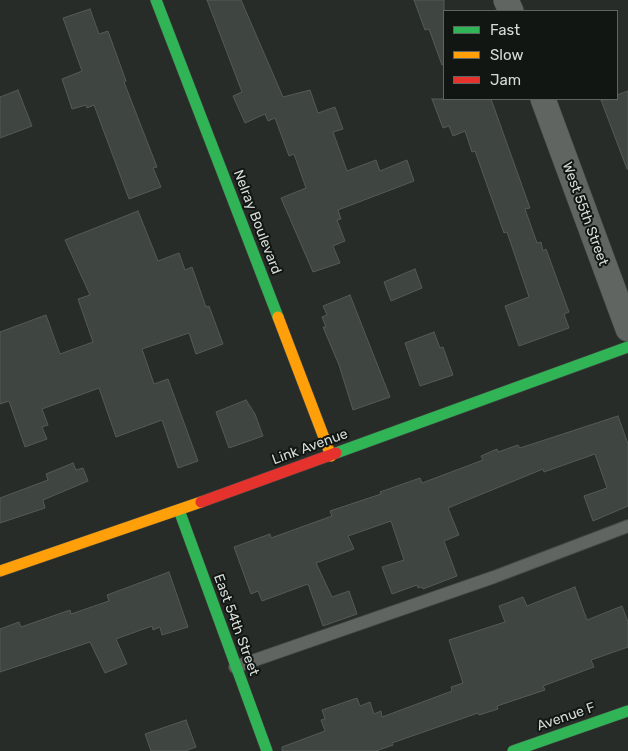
<!DOCTYPE html>
<html>
<head>
<meta charset="utf-8">
<style>
	body { margin:0 }
	#map { position:relative; width:628px; height:751px; overflow:hidden; background:#272c28; font-family:Rubik,sans-serif }
	canvas { display:block }
	.legend { position:absolute; left:443px; top:10px; width:175px; height:90px; box-sizing:border-box; background:#111612; border:1px solid #5f6561; margin:0; padding:6px 9px; list-style:none; font-size:15px; color:#d5dcd7 }
	.legend li { display:flex; align-items:center; gap:10px; height:25px }
	.legend b { width:25px; border:1px solid #5f6561 }
</style>
</head>
<body>
<div id="map">
<canvas width="628" height="751"></canvas>
<ul class="legend">
<li><b style="height:6px;background:#30b455"></b>Fast</li>
<li><b style="height:6px;background:#ff9f0a"></b>Slow</li>
<li><b style="height:6px;background:#e5322d"></b>Jam</li>
</ul>
</div>
<script>
const context = document.querySelector('canvas').getContext('2d');
context.lineJoin = 'round';
function fillPath(path, color) { context.fillStyle = color; context.fill(path, 'evenodd'); }
const shape = rows => new Path2D(rows.map(r => 'M' + r).join(''));
function trace(path, color, width, dash) { context.strokeStyle = color; context.lineWidth = width; context.lineCap = dash ? 'butt' : 'round'; context.setLineDash(dash || []); context.stroke(path); }
function drawText(font, color, halo, rows, align = 'center') {
  context.font = font + ' Rubik,sans-serif'; context.lineWidth = 4; context.setLineDash([]); context.textBaseline = 'middle'; context.strokeStyle = halo; context.fillStyle = color; for (const [text, x, y, turn = 0] of rows) {
    context.save(); context.translate(x, y); context.rotate((+turn || 0) * Math.PI / 180); context.textAlign = isNaN(turn) ? turn : align; if (halo) context.strokeText(text, 0, 0); context.fillText(text, 0, 0); context.restore();
  }
}
const building = shape([
	[207,0,241,0,283,97,310,90,318,113,335,107,343,129,333,132,347,171,376,160,380,171,407,160,414,181,338,210,341,219,337,220,345,241,333,246,340,263,313,272,281,198,306,188,294,154,289,156,275,118,268,121,265,114,245,123,233,96,242,92,207,0],
	[414,0,444,0,444,64,442,65,429,29,425,30,414,0],
	[90,9,99,34,108,31,126,81,124,82,157,167,153,168,161,187,129,199,94,105,87,108,86,105,72,109,62,79,82,71,63,18,90,9],
	[18,90,32,126,0,138,0,97,18,90],
	[628,91,628,169,627,169,601,100,617,99,617,95,628,91],
	[432,99,491,99,530,208,525,209,537,243,541,242,543,251,546,249,569,312,564,314,569,328,519,346,505,306,529,297,507,232,504,233,475,151,472,152,465,131,453,136,449,126,443,128,432,99],
	[138,211,158,261,179,253,185,270,192,267,206,307,209,306,223,344,196,354,189,333,142,349,154,384,168,379,198,461,178,468,162,420,116,437,99,388,42,409,48,425,42,427,47,439,25,447,9,401,0,404,0,332,46,315,60,354,93,342,78,299,90,295,65,240,138,211],
	[415,269,422,288,391,301,384,282,415,269],
	[350,295,390,397,353,410,339,365,323,327,326,327,322,317,327,315,323,306,350,295],
	[434,332,440,348,443,347,453,375,420,386,405,343,434,332],
	[246,400,255,414,263,436,229,448,216,412,246,400],
	[618,416,628,444,628,506,593,521,584,496,607,488,595,454,544,472,543,469,448,508,459,535,444,541,457,576,423,589,422,587,418,588,417,585,392,594,382,567,404,560,391,521,348,536,354,549,316,563,332,597,349,591,357,614,323,626,308,584,262,601,258,591,251,594,234,547,270,534,271,538,332,516,330,511,381,494,380,492,420,478,422,483,483,460,481,456,497,449,498,452,518,445,520,448,618,416],
	[73,463,76,470,83,468,88,481,43,500,45,508,0,523,0,498,48,480,46,474,73,463],
	[169,572,188,627,162,635,160,627,153,630,152,626,116,639,127,664,105,673,90,642,0,672,0,629,19,622,21,627,70,610,71,614,109,601,107,595,169,572],
	[575,587,587,620,622,606,628,622,628,647,591,660,594,667,543,686,545,690,497,706,498,709,479,715,478,713,392,743,393,745,376,751,282,751,282,747,325,731,321,720,325,719,322,710,357,698,360,706,370,702,374,714,381,711,382,717,452,691,451,687,463,683,449,640,505,622,499,606,523,597,527,606,575,587],
	[186,720,196,747,185,751,151,751,145,734,186,720]
]);
const lane = shape([
	[235,667,494,577,628,526]
]);
const street = shape([
	[506,0,511,11],
	[543,99,628,329]
]);
const fast = shape([
	[156,0,278,317],
	[336,453,628,347],
	[179,510,267,751],
	[513,751,628,711]
]);
const slow = shape([
	[278,317,331,456],
	[0,571,201,502]
]);
const jam = shape([
	[201,502,336,453]
]);
const streetNames = [
	["West 55th Street",585,214,70],
	["Nelray Boulevard",257,222,69],
	["Link Avenue",310,447,-20],
	["East 54th Street",236,625,70],
	["Avenue F",566,717,-19]
];
fillPath(building, '#3f4641');
trace(building, '#555a56', 1);
trace(lane, '#444745', 14);
trace(street, '#444745', 26);
trace(fast, '#444745', 12);
trace(slow, '#444745', 12);
trace(jam, '#444745', 12);
trace(lane, '#606562', 12);
trace(street, '#606562', 25);
trace(fast, '#30b455', 11);
trace(slow, '#ff9f0a', 11);
trace(jam, '#e5322d', 11);
drawText('14px', '#d5dcd7', '#111612', streetNames);
</script>
</body>
</html>
